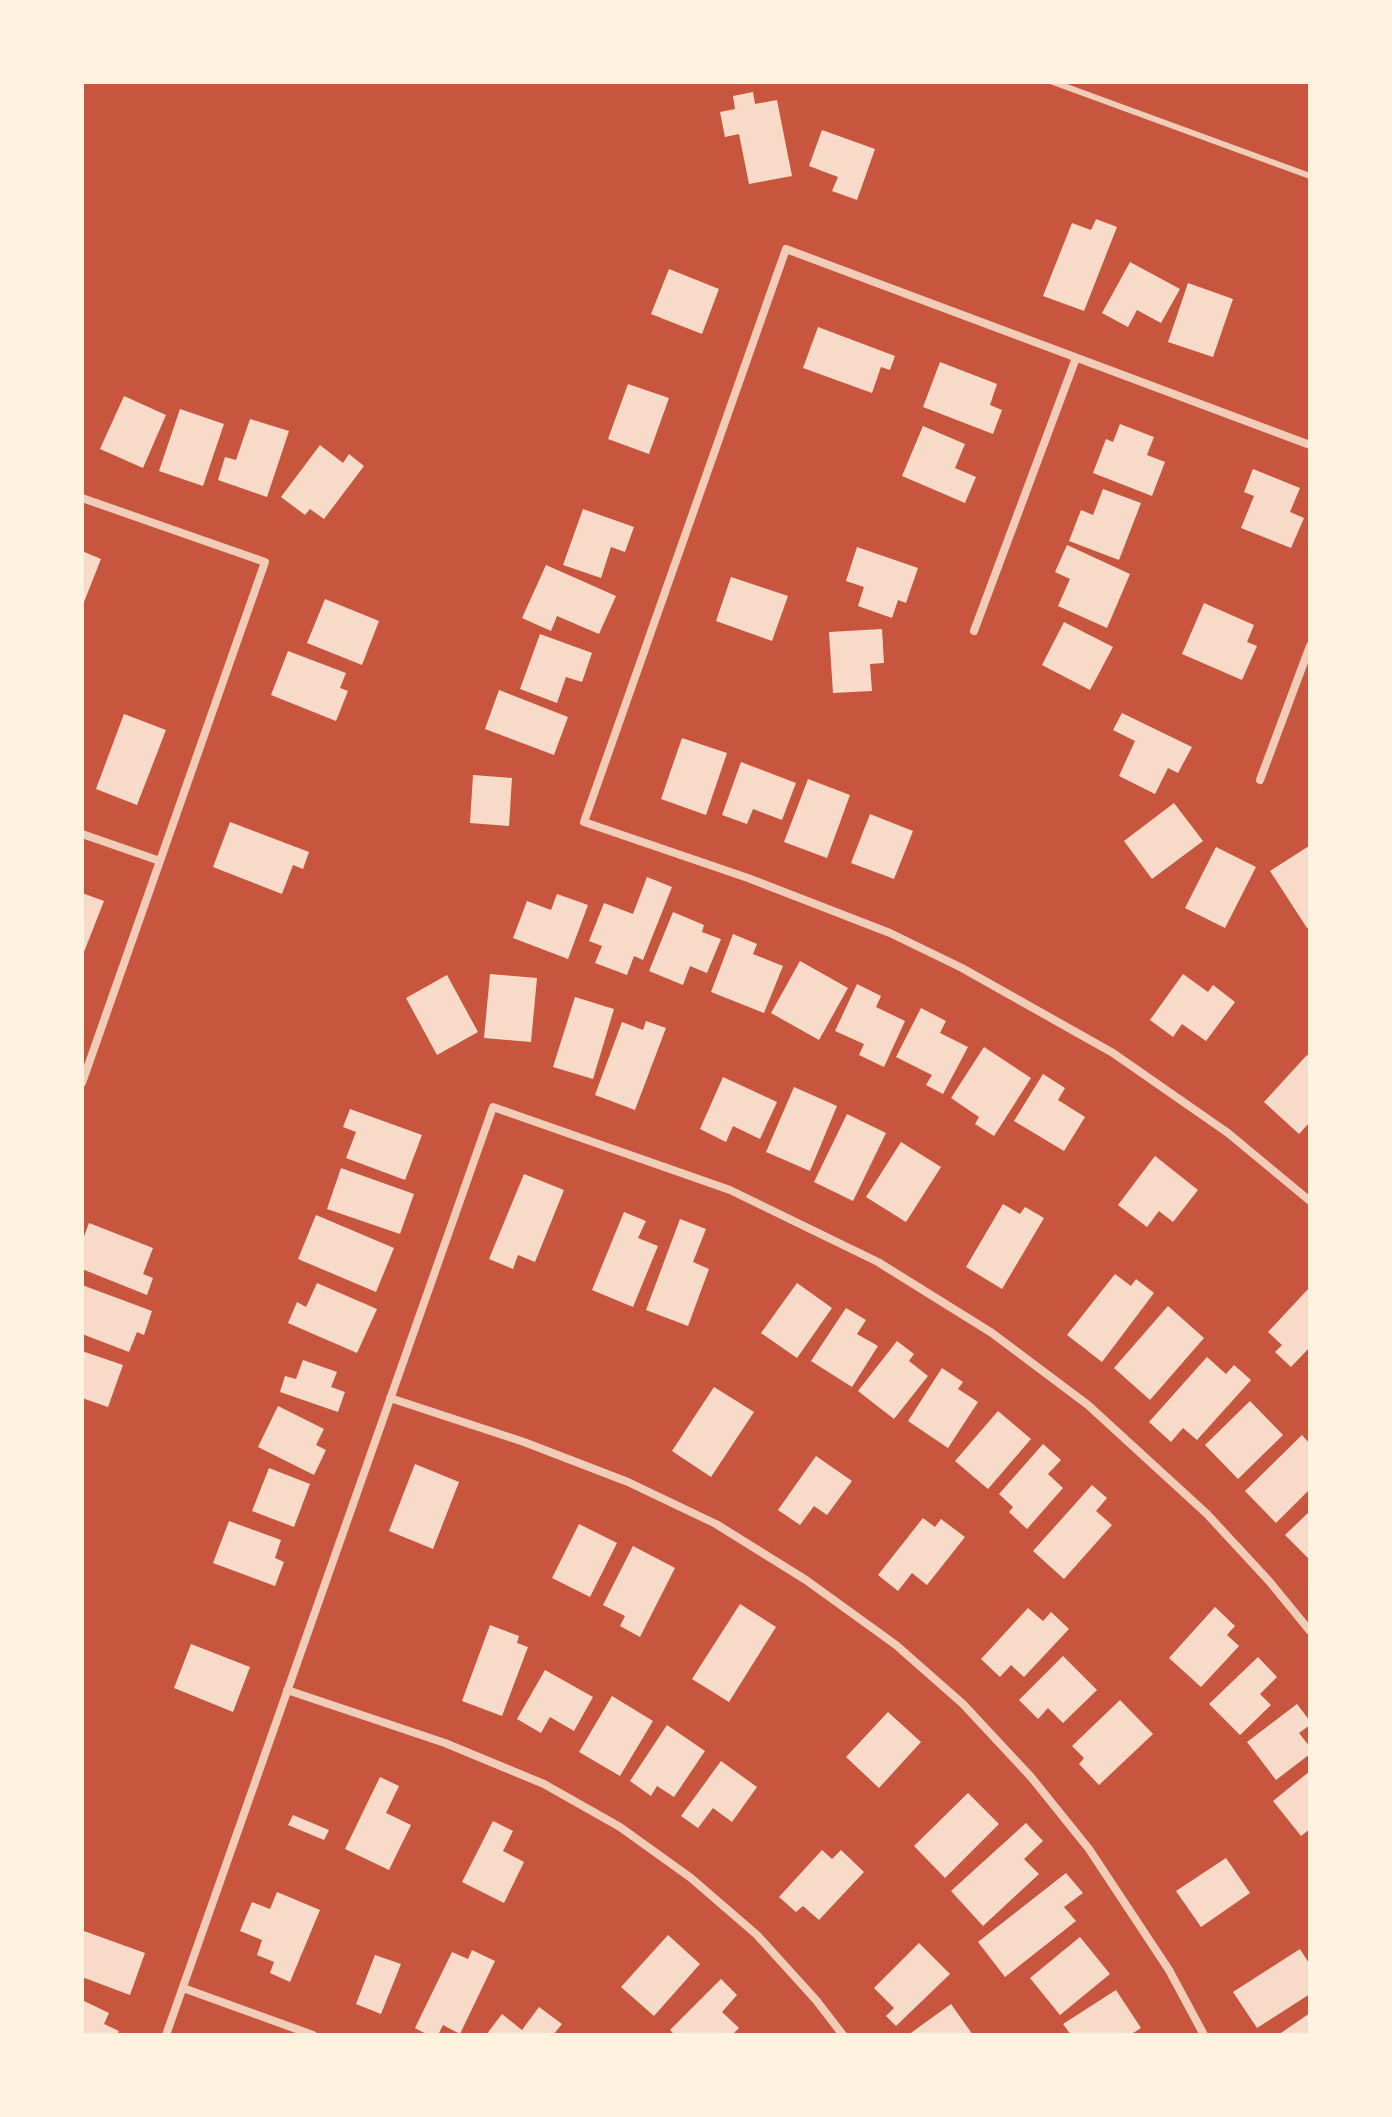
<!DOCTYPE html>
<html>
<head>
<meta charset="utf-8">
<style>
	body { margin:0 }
	#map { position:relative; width:1392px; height:2117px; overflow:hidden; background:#c8553d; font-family:Rubik,sans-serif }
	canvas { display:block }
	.frame { position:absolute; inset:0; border:84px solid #fff3e0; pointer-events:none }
</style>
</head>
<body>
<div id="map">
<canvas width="1392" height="2117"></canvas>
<div class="frame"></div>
</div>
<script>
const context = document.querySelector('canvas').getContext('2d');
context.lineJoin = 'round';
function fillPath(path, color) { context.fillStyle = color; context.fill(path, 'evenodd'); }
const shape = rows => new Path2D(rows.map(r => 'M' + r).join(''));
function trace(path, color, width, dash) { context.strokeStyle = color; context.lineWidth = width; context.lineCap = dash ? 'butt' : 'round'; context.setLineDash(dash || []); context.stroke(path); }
const building = shape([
	[753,92,755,104,777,100,792,176,749,184,739,134,725,137,720,112,735,109,733,96],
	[822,130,875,149,857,200,832,191,838,177,809,166],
	[1096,219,1117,227,1084,311,1043,296,1072,223,1091,230],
	[1130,262,1180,289,1161,323,1137,310,1128,327,1102,313],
	[669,269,719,289,702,334,651,314],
	[1188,283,1233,299,1213,357,1168,342],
	[818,327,895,356,890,370,881,367,872,393,803,368],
	[940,362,997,384,990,405,1002,410,993,434,923,407],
	[628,384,669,398,649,454,608,439],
	[124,396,166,415,143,468,100,449],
	[180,409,224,424,203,486,159,471],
	[250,419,289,431,267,497,218,480,225,457,236,460],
	[1120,424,1154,437,1147,455,1165,462,1152,496,1093,473,1106,439,1113,442],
	[923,426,965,444,955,468,976,477,965,503,902,476],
	[320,445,343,463,349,454,364,466,324,519,310,509,305,515,281,497],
	[1253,469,1300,488,1290,512,1304,518,1291,548,1241,528,1254,496,1244,492],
	[1103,489,1141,503,1119,560,1069,541,1081,510,1093,515],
	[583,509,634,527,625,552,611,547,601,578,563,565],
	[1067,545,1130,574,1107,628,1058,606,1070,579,1055,572],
	[857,547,918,568,906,603,898,600,892,618,858,606,864,587,846,581],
	[82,551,101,559,82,607],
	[546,565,616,596,599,634,557,616,551,631,522,618],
	[731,577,788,596,772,641,716,621],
	[325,599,379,621,362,665,307,643],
	[1204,603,1254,625,1247,642,1257,646,1242,680,1182,654],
	[1064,622,1113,647,1090,690,1042,665],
	[882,629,884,663,870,664,872,691,833,693,829,632],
	[540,634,592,653,582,682,566,677,557,703,520,689],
	[288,651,346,673,340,688,348,691,336,721,271,695],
	[499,690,568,717,554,755,485,729],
	[1122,713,1192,747,1178,773,1168,768,1155,794,1119,776,1135,741,1113,730],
	[124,714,166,730,137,805,96,789],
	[682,738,727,753,706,815,661,799],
	[741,762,796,783,782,820,753,809,747,824,722,815],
	[473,775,512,778,509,826,470,823],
	[808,779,850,795,827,858,784,842],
	[1174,803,1203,841,1152,879,1124,841],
	[870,814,913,831,894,879,851,863],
	[230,822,309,852,303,869,293,865,282,894,213,867],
	[1309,846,1310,926,1307,928,1270,871],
	[1216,847,1256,867,1225,928,1185,908],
	[647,877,672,887,643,960,634,956,627,975,595,963,602,946,589,941,604,903,633,914],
	[82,893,104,901,82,957],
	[557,894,588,905,568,959,513,938,527,901,551,910],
	[673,912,704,925,702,932,721,939,707,973,690,966,683,985,649,971],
	[733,934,757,944,753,954,783,966,764,1013,711,992],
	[800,961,848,988,819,1040,771,1013],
	[490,974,537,978,531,1042,484,1038],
	[1183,974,1208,992,1213,985,1235,1002,1206,1041,1182,1024,1173,1037,1150,1020],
	[447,975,478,1032,437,1055,406,998],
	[857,984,881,996,876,1007,905,1021,884,1067,859,1055,864,1044,835,1031],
	[575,997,614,1009,593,1079,553,1067],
	[921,1008,946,1021,940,1033,968,1047,943,1094,926,1085,932,1075,896,1057],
	[646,1021,666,1028,635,1110,595,1095,622,1022,643,1030],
	[984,1047,1031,1078,994,1136,975,1124,979,1117,951,1098],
	[1307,1055,1310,1058,1310,1122,1299,1134,1264,1102],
	[1043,1074,1065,1088,1058,1100,1085,1117,1064,1151,1014,1121],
	[723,1077,777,1102,760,1139,733,1126,726,1142,700,1129],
	[794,1087,837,1106,810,1171,766,1152],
	[350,1109,422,1135,405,1180,346,1158,356,1132,343,1127],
	[847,1114,886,1133,853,1201,814,1182],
	[901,1142,941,1167,906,1222,866,1197],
	[1155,1156,1198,1190,1173,1222,1159,1211,1147,1227,1118,1205],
	[341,1168,414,1194,400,1234,327,1209],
	[524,1174,564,1190,535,1262,518,1255,513,1269,489,1259],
	[1003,1204,1020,1214,1025,1207,1044,1218,1002,1289,966,1267],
	[624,1212,646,1221,638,1238,658,1246,633,1307,592,1290],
	[316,1215,394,1248,376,1292,298,1259],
	[680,1219,706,1229,693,1262,709,1269,688,1326,646,1310],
	[89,1223,153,1248,143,1274,153,1278,147,1295,82,1269,82,1242],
	[1115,1274,1131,1286,1136,1279,1154,1293,1102,1362,1067,1335],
	[317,1283,377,1309,357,1353,288,1323,297,1302,306,1307],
	[797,1283,832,1308,797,1358,761,1333],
	[82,1285,152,1311,144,1335,137,1332,129,1352,82,1334],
	[1310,1287,1310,1347,1291,1367,1275,1352,1282,1345,1268,1332],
	[1168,1306,1204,1338,1150,1400,1114,1368],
	[846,1308,866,1320,857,1334,878,1346,852,1387,811,1361],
	[897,1341,914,1354,909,1361,928,1376,894,1419,858,1391],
	[82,1351,123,1365,108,1407,82,1398],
	[1207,1357,1226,1374,1234,1365,1251,1380,1197,1440,1183,1428,1171,1442,1149,1422],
	[303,1360,337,1372,331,1387,345,1392,338,1412,280,1392,285,1376,296,1379],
	[942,1368,963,1382,958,1389,978,1402,948,1448,908,1421],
	[714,1387,754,1412,711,1477,672,1451],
	[1250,1401,1283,1435,1238,1479,1205,1445],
	[278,1406,324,1429,316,1445,326,1450,314,1475,258,1447],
	[998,1411,1031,1439,988,1489,955,1461],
	[1302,1435,1310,1444,1310,1489,1276,1523,1245,1491],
	[1043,1444,1061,1460,1048,1474,1063,1488,1027,1529,1009,1512,1013,1507,999,1494],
	[816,1456,852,1481,827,1515,814,1506,800,1525,778,1510],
	[415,1464,459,1482,433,1549,389,1531],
	[269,1468,310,1484,294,1527,252,1511],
	[1092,1485,1107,1498,1096,1511,1112,1525,1064,1579,1033,1551],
	[1310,1511,1310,1560,1285,1535],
	[923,1518,935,1527,941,1519,965,1537,927,1585,912,1573,898,1591,878,1575],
	[229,1521,281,1540,275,1558,284,1562,275,1586,213,1563],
	[579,1524,617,1543,590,1597,552,1578],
	[633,1546,675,1568,640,1637,620,1626,625,1616,603,1605],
	[740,1604,776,1627,729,1702,692,1679],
	[1215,1607,1235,1626,1227,1635,1239,1646,1201,1687,1169,1658],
	[1028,1608,1043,1621,1051,1612,1069,1629,1024,1677,1011,1665,1000,1677,981,1659],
	[490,1625,519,1636,517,1643,528,1647,502,1716,462,1701],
	[191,1644,250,1667,233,1712,174,1688],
	[1063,1656,1097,1690,1063,1723,1048,1708,1038,1719,1019,1700],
	[1258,1657,1277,1677,1260,1694,1271,1705,1240,1735,1209,1704],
	[545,1670,593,1697,574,1731,550,1717,541,1733,517,1719],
	[612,1696,653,1721,620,1776,579,1752],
	[1120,1700,1153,1734,1099,1785,1079,1764,1084,1758,1072,1746],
	[1297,1704,1310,1721,1310,1725,1299,1733,1310,1747,1310,1754,1276,1780,1247,1742],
	[888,1712,921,1742,879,1788,846,1757],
	[667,1725,705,1751,674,1797,657,1786,651,1796,630,1781],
	[721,1761,757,1787,732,1822,713,1808,698,1828,681,1816],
	[1310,1771,1310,1829,1301,1836,1273,1801],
	[380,1777,399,1786,386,1813,411,1825,389,1870,345,1849],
	[968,1793,999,1824,945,1878,914,1846],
	[293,1815,329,1830,324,1840,288,1825],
	[493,1821,513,1831,503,1851,524,1862,504,1903,462,1882],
	[1026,1823,1043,1841,1024,1859,1039,1874,983,1926,951,1891],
	[822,1850,832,1859,841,1850,864,1872,819,1920,803,1906,796,1912,779,1897],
	[1226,1858,1250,1893,1201,1927,1176,1891],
	[1066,1873,1083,1893,1064,1907,1076,1921,1005,1977,978,1942],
	[277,1892,320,1910,290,1982,270,1973,274,1962,257,1955,262,1940,240,1931,252,1902,270,1909],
	[84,1931,145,1953,130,1995,82,1977],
	[668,1935,700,1964,654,2016,621,1987],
	[1080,1937,1110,1974,1060,2015,1030,1978],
	[919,1943,950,1974,896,2026,886,2016,894,2008,874,1988],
	[1300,1949,1310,1965,1310,1994,1257,2028,1233,1992],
	[472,1950,495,1961,460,2034,443,2025,438,2035,428,2035,415,2028,452,1952,468,1959],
	[375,1955,401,1964,381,2014,356,2004],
	[721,1979,737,1995,722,2012,739,2028,732,2035,675,2035,670,2030],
	[1116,1990,1141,2028,1130,2035,1071,2035,1063,2024],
	[82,2000,109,2013,104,2024,119,2031,117,2035,82,2035],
	[951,2004,973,2035,908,2035],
	[539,2007,562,2024,553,2035,486,2035,502,2014,522,2030],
	[1310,2013,1310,2035,1278,2035]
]);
const service = shape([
	[1053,82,1310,176]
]);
const minor = shape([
	[1310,445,786,249,584,822,748,878,890,933,962,968,1113,1053,1228,1133,1310,1201],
	[82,498,265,562,82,1083],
	[974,631,1076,358],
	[1260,780,1310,646],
	[82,834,160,861],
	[390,1398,524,1442,628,1482,716,1524,806,1580,896,1645,963,1704,1031,1777,1089,1849,1169,1970,1204,2035],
	[287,1690,445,1743,544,1784,620,1827,691,1878,757,1935,816,2000,843,2035],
	[183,1988,313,2035],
	[166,2035,493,1107,730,1190,878,1262,992,1333,1088,1405,1207,1514,1269,1581,1310,1631]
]);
fillPath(building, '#f7dbc8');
trace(service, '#f1ccb7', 6);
trace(minor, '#f1ccb7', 8);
</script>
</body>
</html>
